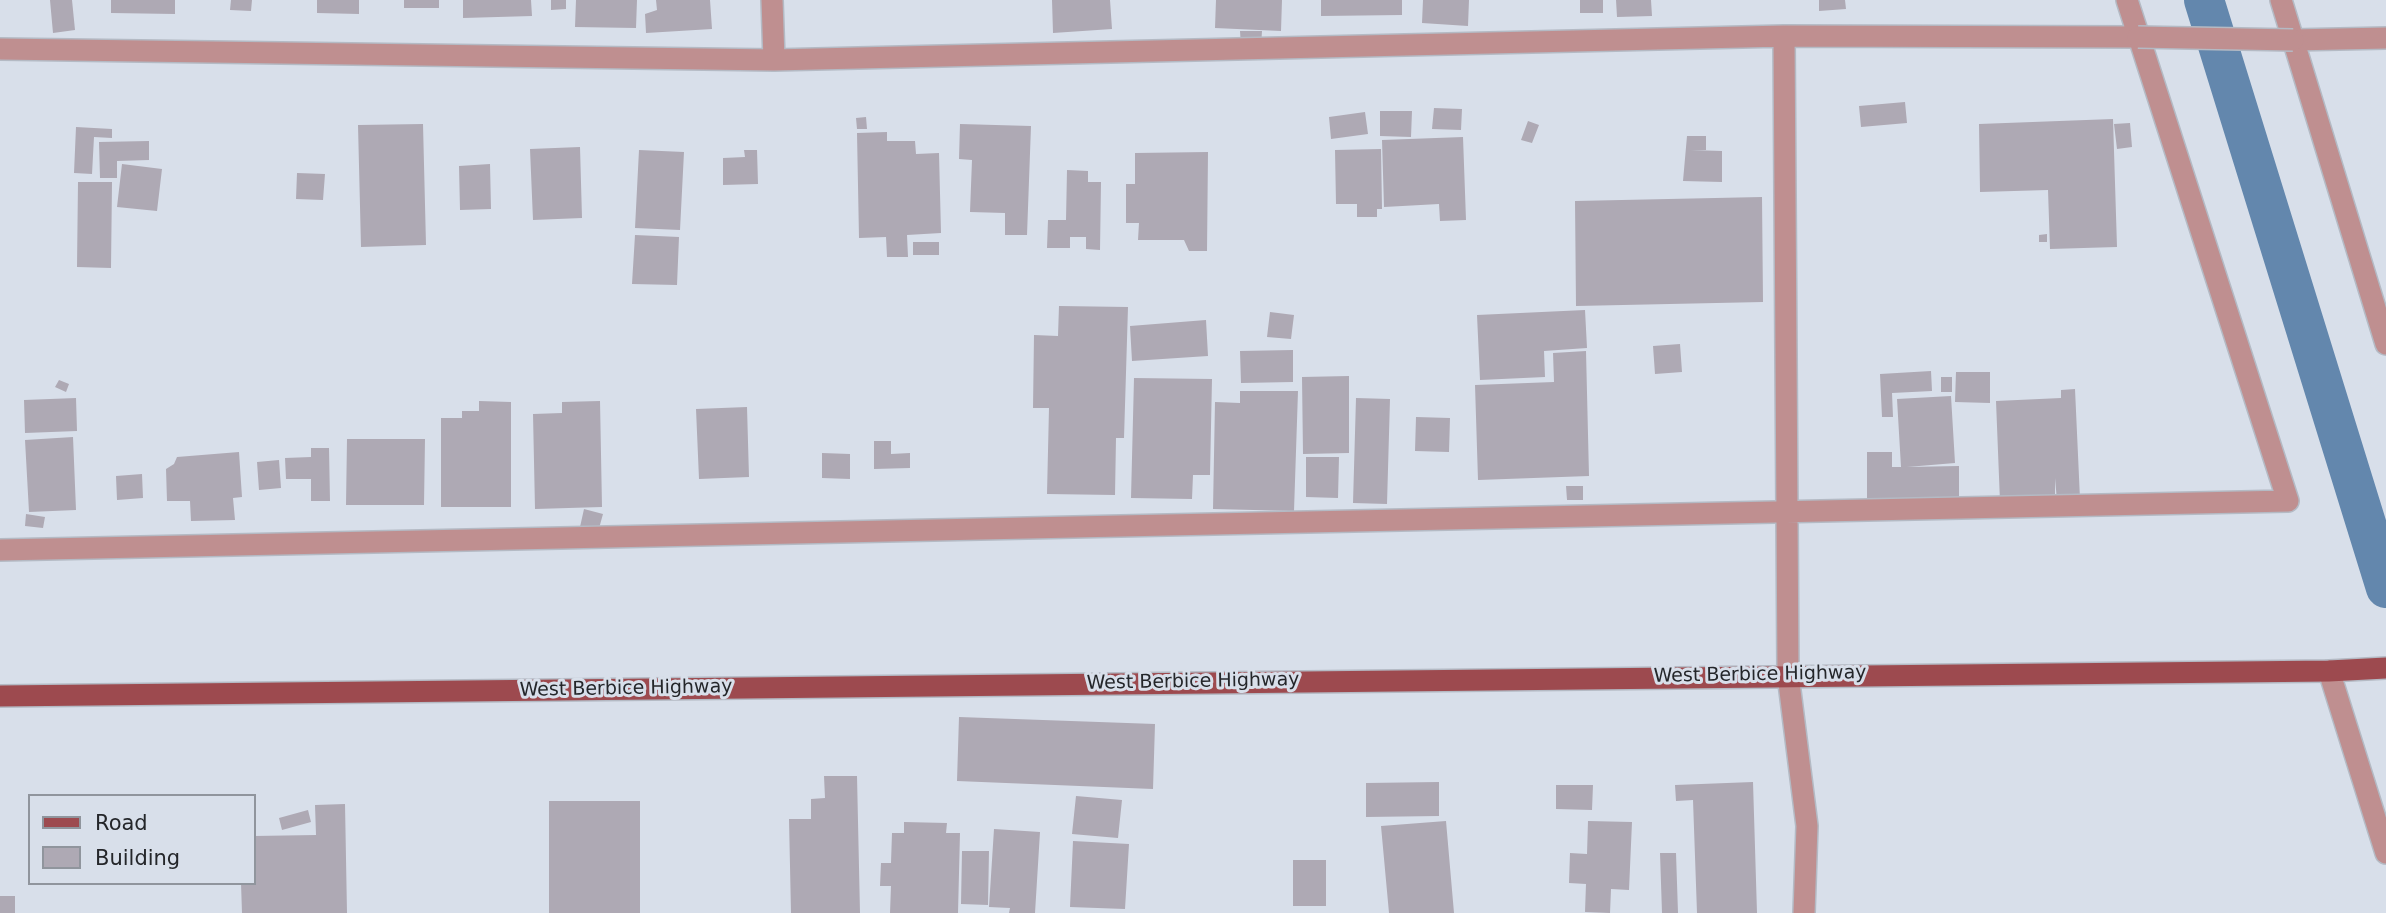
<!DOCTYPE html>
<html>
<head>
<meta charset="utf-8">
<style>
	body { margin:0 }
	#map { position:relative; width:2386px; height:913px; overflow:hidden; background:#d8dfea; font-family:"DejaVu Sans",sans-serif }
	canvas { display:block }
	.legend { position:absolute; left:28px; top:794px; width:228px; height:91px; box-sizing:border-box; background:#d8dfea; border:2px solid #90959d; margin:0; padding:9px 12px; list-style:none; font-size:21px; color:#24262a }
	.legend li { display:flex; align-items:center; gap:14px; height:35px }
	.legend b { width:35px; border:2px solid #90959d }
</style>
</head>
<body>
<div id="map">
<canvas width="2386" height="913"></canvas>
<ul class="legend">
<li><b style="height:9px;background:#9d4a4f"></b>Road</li>
<li><b style="height:19px;background:#aea9b4"></b>Building</li>
</ul>
</div>
<script>
const context = document.querySelector('canvas').getContext('2d');
context.lineJoin = 'round';
const shape = rows => new Path2D(rows.map(r => 'M' + r).join(''));
function trace(path, color, width, dash) { context.strokeStyle = color; context.lineWidth = width; context.lineCap = dash ? 'butt' : 'round'; context.setLineDash(dash || []); context.stroke(path); }
function fillPath(path, color) { context.fillStyle = color; context.fill(path, 'evenodd'); }
function drawText(font, color, halo, rows, align = 'center') {
  context.font = font + ' "DejaVu Sans",sans-serif'; context.lineWidth = 6; context.setLineDash([]); context.textBaseline = 'middle'; context.strokeStyle = halo; context.fillStyle = color; for (const [text, x, y, turn = 0] of rows) {
    context.save(); context.translate(x, y); context.rotate((+turn || 0) * Math.PI / 180); context.textAlign = isNaN(turn) ? turn : align; if (halo) context.strokeText(text, 0, 0); context.fillText(text, 0, 0); context.restore();
  }
}
const canal = shape([
	[2204,0,2386,588]
]);
const building = shape([
	[50,0,72,0,75,30,53,33],
	[111,0,175,0,175,14,111,13],
	[231,0,252,0,251,11,230,10],
	[317,0,359,0,359,14,317,13],
	[404,0,439,0,439,8,404,8],
	[463,0,531,0,532,16,463,18],
	[551,0,566,0,566,9,551,10],
	[576,0,637,0,636,28,575,27],
	[656,0,710,0,712,29,646,33,645,14,657,10],
	[1052,0,1110,0,1112,29,1053,33],
	[1216,0,1282,0,1281,31,1215,28],
	[1321,0,1402,0,1402,15,1321,16],
	[1423,0,1469,0,1468,26,1422,23],
	[1580,0,1603,0,1603,13,1580,13],
	[1616,0,1651,0,1652,16,1617,17],
	[1819,0,1845,0,1846,9,1819,11],
	[1240,31,1262,31,1261,46,1241,46],
	[1905,102,1907,123,1861,127,1859,106],
	[1434,108,1462,109,1461,130,1432,129],
	[1380,111,1412,111,1411,137,1380,136],
	[1365,112,1368,134,1331,139,1329,117],
	[866,117,867,129,857,129,856,118],
	[2113,119,2117,247,2050,249,2048,190,1980,192,1979,124],
	[1528,121,1539,125,1532,143,1521,140],
	[2130,123,2132,147,2117,149,2114,124],
	[423,124,426,245,361,247,358,125],
	[960,124,1031,126,1027,235,1005,235,1005,213,970,212,972,160,959,159],
	[76,127,112,129,112,138,94,137,92,174,74,173],
	[887,132,887,141,915,141,916,154,939,153,941,233,907,235,908,257,887,257,886,237,859,238,857,133],
	[1687,136,1706,136,1706,150,1691,150,1722,151,1722,182,1683,181],
	[1463,137,1466,220,1440,221,1439,204,1384,207,1382,140],
	[149,141,149,160,117,161,117,178,100,178,99,142],
	[580,147,582,218,533,220,530,149],
	[1381,149,1382,209,1377,209,1377,217,1357,217,1357,204,1336,204,1335,150],
	[639,150,684,152,680,230,635,228],
	[744,150,757,150,758,184,723,185,723,158,745,157],
	[1208,152,1207,251,1189,251,1184,240,1138,240,1139,223,1126,223,1126,184,1135,184,1135,153],
	[122,164,162,169,157,211,117,207],
	[490,164,491,209,460,210,459,166],
	[1067,170,1088,171,1088,182,1101,182,1100,250,1086,249,1086,237,1070,237,1070,248,1047,248,1048,220,1066,220],
	[297,173,325,174,323,200,296,199],
	[78,182,112,182,111,268,77,267],
	[1762,197,1763,302,1576,306,1575,201],
	[2047,234,2047,242,2039,242,2039,235],
	[635,235,679,237,677,285,632,284],
	[913,242,939,242,939,255,913,255],
	[1059,306,1128,307,1124,438,1116,438,1115,495,1047,494,1049,408,1033,408,1034,335,1058,336],
	[1585,310,1587,348,1544,351,1545,377,1480,380,1477,315],
	[1270,312,1294,315,1291,339,1267,337],
	[1206,320,1208,356,1132,361,1130,326],
	[1680,344,1682,372,1655,374,1653,346],
	[1293,350,1293,382,1241,383,1240,351],
	[1586,351,1589,476,1478,480,1475,385,1554,382,1553,353],
	[1931,371,1932,391,1892,393,1893,417,1882,417,1880,374],
	[1956,372,1990,372,1990,403,1955,402],
	[1349,376,1349,453,1303,454,1302,377],
	[1941,377,1952,377,1952,392,1941,392],
	[1134,378,1212,379,1210,475,1193,475,1192,499,1131,498],
	[59,380,69,384,66,392,55,387],
	[2075,389,2080,499,2057,501,2055,478,2055,499,2000,502,1996,401,2061,398,2061,390],
	[1240,391,1298,391,1294,511,1213,509,1215,402,1240,403],
	[1951,396,1955,463,1907,467,1959,466,1959,497,1867,499,1867,452,1892,452,1892,467,1901,467,1897,399],
	[76,398,77,431,25,433,24,400],
	[1356,398,1390,399,1387,504,1353,503],
	[479,401,511,402,511,507,441,507,441,418,462,418,462,411,479,411],
	[600,401,602,507,535,509,533,414,562,413,562,402],
	[747,407,749,477,699,479,696,409],
	[1416,417,1450,418,1449,452,1415,451],
	[73,437,76,510,29,512,25,440],
	[347,439,425,439,424,505,346,505],
	[874,441,891,441,891,454,910,453,910,468,874,469],
	[311,448,329,448,330,501,311,501,311,479,286,479,285,458,311,457],
	[239,452,242,497,233,498,235,520,191,521,190,501,167,501,166,469,174,464,177,457],
	[822,453,850,454,850,479,822,478],
	[1306,457,1339,457,1338,498,1306,497],
	[279,460,281,488,259,490,257,462],
	[142,474,143,498,117,500,116,476],
	[1566,486,1583,486,1583,500,1567,500],
	[584,509,603,514,598,532,580,527],
	[26,514,45,517,43,528,25,526],
	[959,717,1155,724,1153,789,957,781],
	[824,776,857,776,860,913,791,913,789,819,811,819,811,799,825,798],
	[1439,782,1439,816,1366,817,1366,783],
	[1753,782,1757,913,1697,913,1693,800,1676,801,1675,785],
	[1556,785,1593,785,1592,810,1556,809],
	[1076,796,1122,800,1118,838,1072,834],
	[549,801,640,801,640,913,549,913],
	[345,804,347,913,242,913,241,883,254,883,254,836,316,835,315,805],
	[308,810,311,822,282,830,279,818],
	[1446,821,1454,913,1389,913,1381,826],
	[1588,821,1632,822,1629,890,1611,889,1610,913,1585,912,1586,884,1569,883,1570,853,1587,854],
	[904,822,947,823,946,833,960,833,958,913,890,913,891,886,880,886,881,863,891,863,892,833,904,833],
	[994,829,1040,832,1035,913,1009,913,1010,908,989,907],
	[1073,841,1129,844,1125,909,1070,907],
	[962,851,989,851,988,905,961,904],
	[1660,853,1676,853,1678,913,1662,913],
	[1293,860,1326,860,1326,906,1293,906],
	[0,896,15,896,15,913,0,913]
]);
const minor = shape([
	[772,0,774,60],
	[2281,0,2386,344],
	[1784,36,1788,675,1807,826,1804,913],
	[2293,40,2386,38],
	[0,49,774,60,1784,36,2138,37],
	[0,550,2288,501,2127,0],
	[2329,671,2386,853]
]);
const major = shape([
	[0,696,2329,671,2386,668]
]);
const minorBridge = shape([
	[2138,37,2293,40]
]);
const streetNames = [
	["West Berbice Highway",1760,675,-1],
	["West Berbice Highway",1193,682,-1],
	["West Berbice Highway",626,689,-1]
];
trace(canal, '#6387ad', 40);
fillPath(building, '#aea9b4');
trace(minor, '#b4bac4', 24);
trace(major, '#b4bac4', 24);
trace(minor, '#bf8f90', 21);
trace(major, '#9d4a4f', 21);
trace(minorBridge, '#b4bac4', 24, []);
trace(minorBridge, '#bf8f90', 21);
drawText('19px', '#24262a', '#d8dfea', streetNames);
</script>
</body>
</html>
